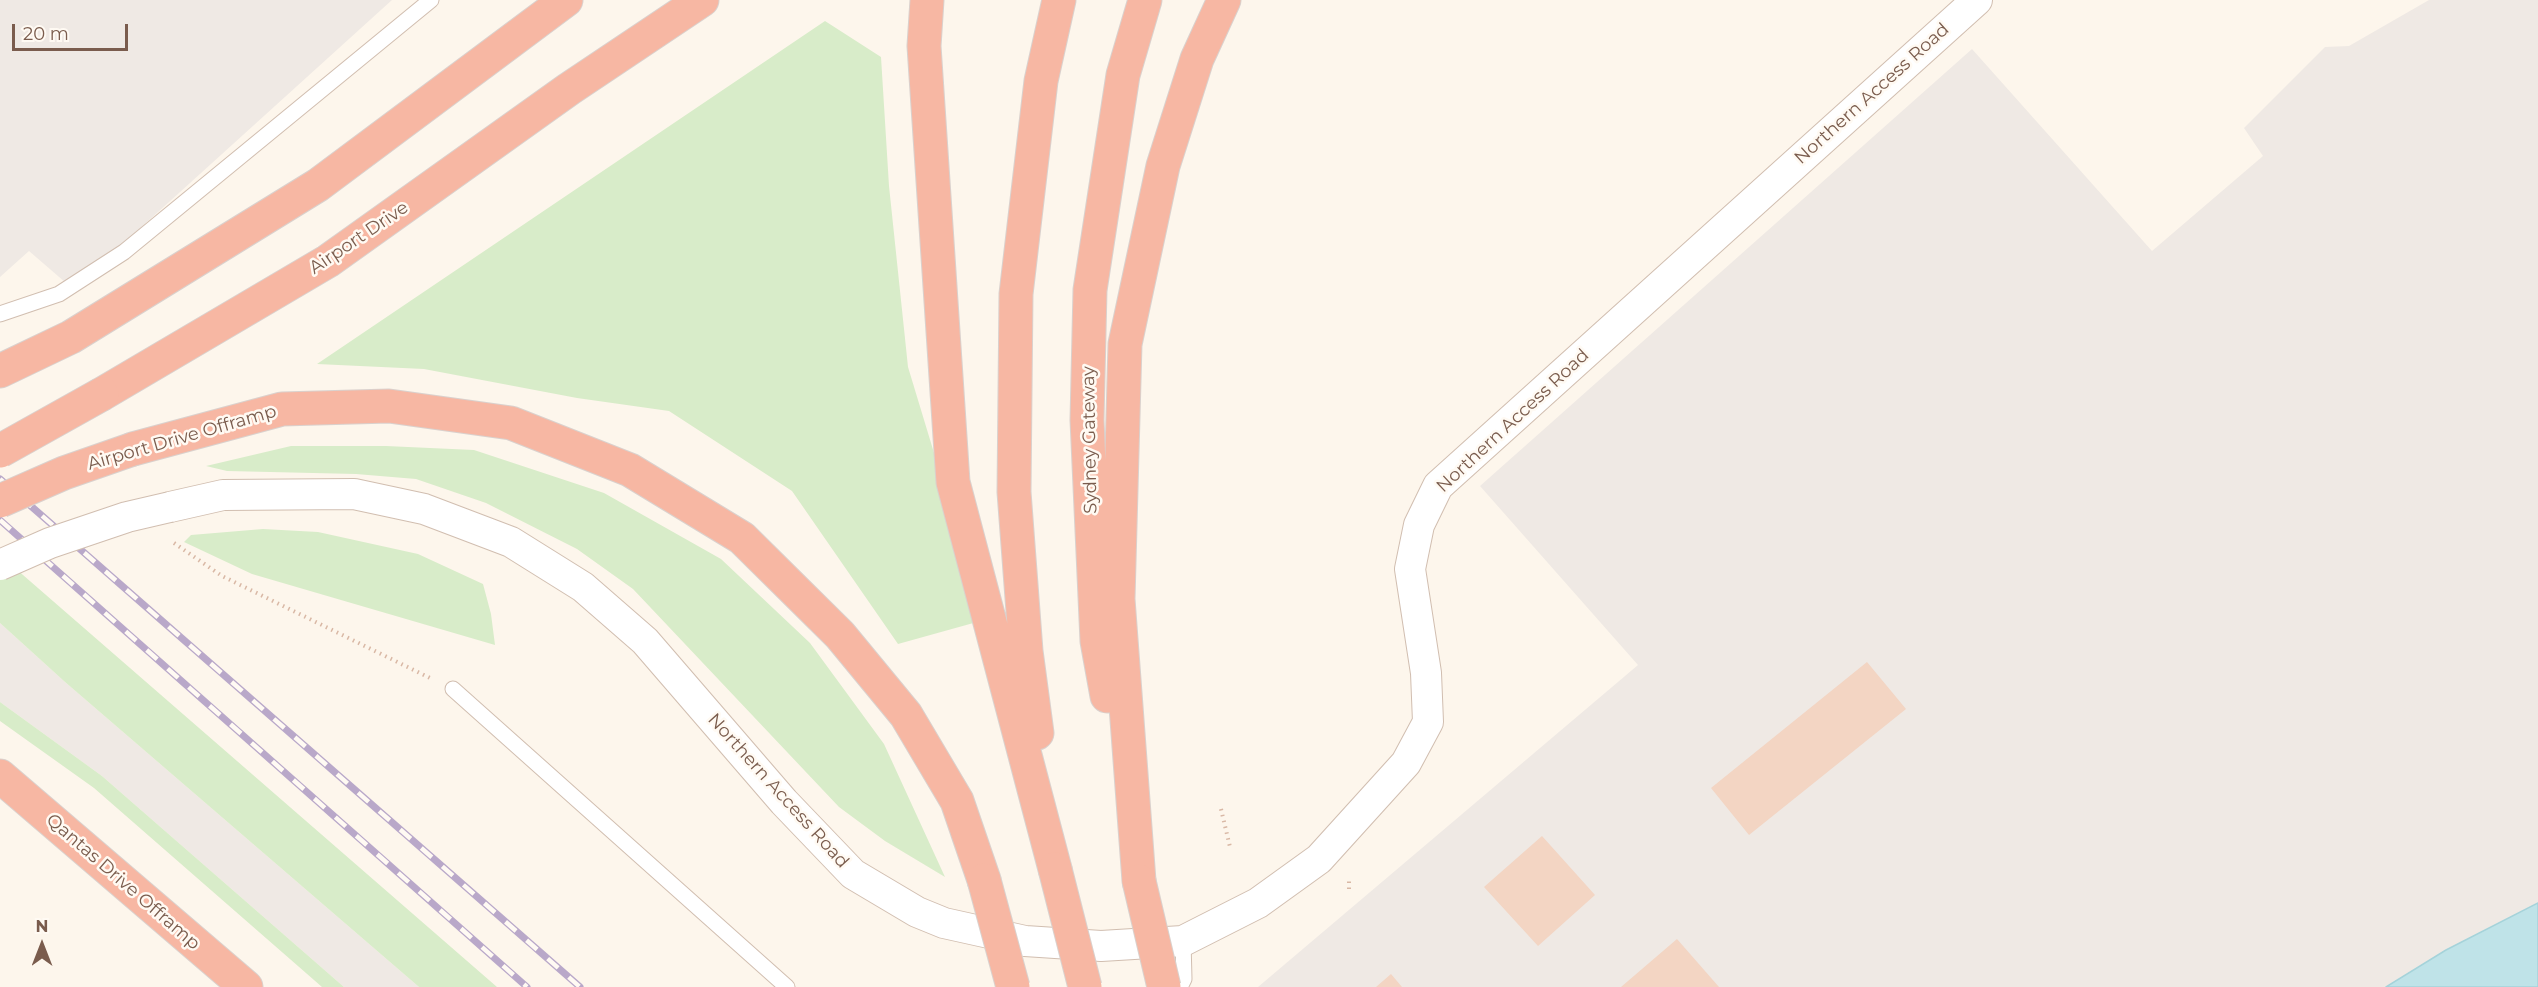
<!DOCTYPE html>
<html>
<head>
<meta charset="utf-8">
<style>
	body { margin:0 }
	#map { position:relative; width:2538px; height:987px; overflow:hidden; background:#fdf6ec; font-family:Montserrat,sans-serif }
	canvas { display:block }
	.north { position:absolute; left:12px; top:915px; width:60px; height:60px; -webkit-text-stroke:4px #fffaf3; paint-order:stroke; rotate:0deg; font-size:16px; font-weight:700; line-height:24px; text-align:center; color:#7a5c4d }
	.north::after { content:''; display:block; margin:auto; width:21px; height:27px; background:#7a5c4d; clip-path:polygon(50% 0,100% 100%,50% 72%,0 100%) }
	.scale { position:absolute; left:12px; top:24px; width:116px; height:27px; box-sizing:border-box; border:3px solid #7a5c4d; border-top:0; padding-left:8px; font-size:18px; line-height:21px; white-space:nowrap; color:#7a5c4d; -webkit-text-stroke:4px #fffaf3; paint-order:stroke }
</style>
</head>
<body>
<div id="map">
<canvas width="2538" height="987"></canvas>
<div class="north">N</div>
<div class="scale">20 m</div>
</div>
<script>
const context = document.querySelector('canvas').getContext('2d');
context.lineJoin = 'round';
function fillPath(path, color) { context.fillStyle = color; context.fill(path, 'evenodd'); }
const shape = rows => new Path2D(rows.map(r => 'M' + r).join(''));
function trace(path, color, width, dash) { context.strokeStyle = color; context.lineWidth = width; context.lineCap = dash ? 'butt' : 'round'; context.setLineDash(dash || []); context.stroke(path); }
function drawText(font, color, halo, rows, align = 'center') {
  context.font = font + ' Montserrat,sans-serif'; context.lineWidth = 5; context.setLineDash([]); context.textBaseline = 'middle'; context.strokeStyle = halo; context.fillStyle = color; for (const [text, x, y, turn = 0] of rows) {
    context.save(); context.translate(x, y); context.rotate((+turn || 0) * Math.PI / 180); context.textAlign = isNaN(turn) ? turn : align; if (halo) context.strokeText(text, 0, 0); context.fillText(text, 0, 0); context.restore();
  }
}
const industrial = shape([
	[0,0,392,0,73,289,29,251,0,277],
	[2429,0,2538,0,2538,903,2446,950,2386,987,1258,987,1638,665,1480,486,1972,49,2152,251,2263,156,2244,128,2325,47,2349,46],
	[0,623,65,682,419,987,344,987,102,776,0,702]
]);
const green = shape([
	[825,21,881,57,889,186,908,367,941,476,977,622,898,644,792,491,669,411,577,398,424,369,317,364],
	[291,446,386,446,474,450,604,493,721,559,810,643,884,744,945,877,885,841,839,807,633,589,577,549,486,503,416,479,356,474,227,471,206,466],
	[263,529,318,532,418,554,483,584,491,614,495,645,252,574,184,542,191,535],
	[0,555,497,987,419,987,65,682,0,623],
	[0,702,102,776,344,987,322,987,94,788,0,721]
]);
const water = shape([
	[2538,903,2538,987,2386,987,2446,950,2538,903]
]);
const building = shape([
	[1867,662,1906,709,1749,835,1711,788],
	[1542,836,1595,895,1538,946,1484,887],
	[1677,939,1719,987,1621,987],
	[1391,974,1402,987,1376,987]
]);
const path = shape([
	[174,543,222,576,430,678],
	[1221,809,1230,847],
	[1349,889,1349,878]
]);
const lane = shape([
	[0,314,59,294,124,252,431,0],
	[453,689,787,987],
	[1180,987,1184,979,1183,941]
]);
const street = shape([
	[170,507,223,495,354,494,424,509,511,542,583,587,645,641,784,802,853,874,917,912,944,923,1025,941,1101,946,1183,941,1258,903,1319,859,1406,763,1428,722,1426,673,1410,569,1419,525,1438,486,1977,0]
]);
const highway = shape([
	[927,0,924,46,953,482,1055,869],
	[0,371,71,337,318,185,566,0],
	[102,394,328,261,569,89,702,0],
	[133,449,282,409,389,406,511,423,630,470,742,538,840,635,906,715,957,801,984,880],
	[1107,696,1097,641,1087,420,1090,290,1123,75,1145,0],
	[1037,733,1026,651,1014,492,1016,294,1041,81,1059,0],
	[0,776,246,987],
	[1139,881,1118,599,1125,344,1163,166,1197,59,1224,0]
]);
const rail = shape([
	[0,479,580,987],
	[0,520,527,987]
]);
const streetBridge = shape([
	[0,565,50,543,127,517,170,507]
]);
const highwayBridge = shape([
	[0,451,102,394],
	[0,501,64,473,133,449],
	[1055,869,1085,987],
	[984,880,1013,987],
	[1139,881,1164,987]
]);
const streetNames = [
	["Northern Access Road",1872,94,-42],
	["Airport Drive",359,238,-34],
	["Northern Access Road",1513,421,-43],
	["Airport Drive Offramp",182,438,-16],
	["Sydney Gateway",1090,440,-91],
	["Northern Access Road",778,791,48],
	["Qantas Drive Offramp",123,882,41]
];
fillPath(industrial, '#efe9e4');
fillPath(green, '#d8ecc9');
fillPath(water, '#bfe3e8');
trace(water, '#a5d3da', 1.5);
fillPath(building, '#f3d5c3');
trace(lane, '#d1beb0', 17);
trace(street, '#d1beb0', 32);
trace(highway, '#dad1cd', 35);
trace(path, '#d9b8a5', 4, [1.5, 4.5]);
trace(lane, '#fff', 15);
trace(street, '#fff', 30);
trace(highway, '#f7b7a3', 33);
trace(rail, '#b9a8c9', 7);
trace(rail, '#fffaf3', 4.5, [14]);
trace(streetBridge, '#d1beb0', 32, []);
trace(highwayBridge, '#dad1cd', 35, []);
trace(streetBridge, '#fff', 30);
trace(highwayBridge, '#f7b7a3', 33);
drawText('18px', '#7a5c4d', '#fffaf3', streetNames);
</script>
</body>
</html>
